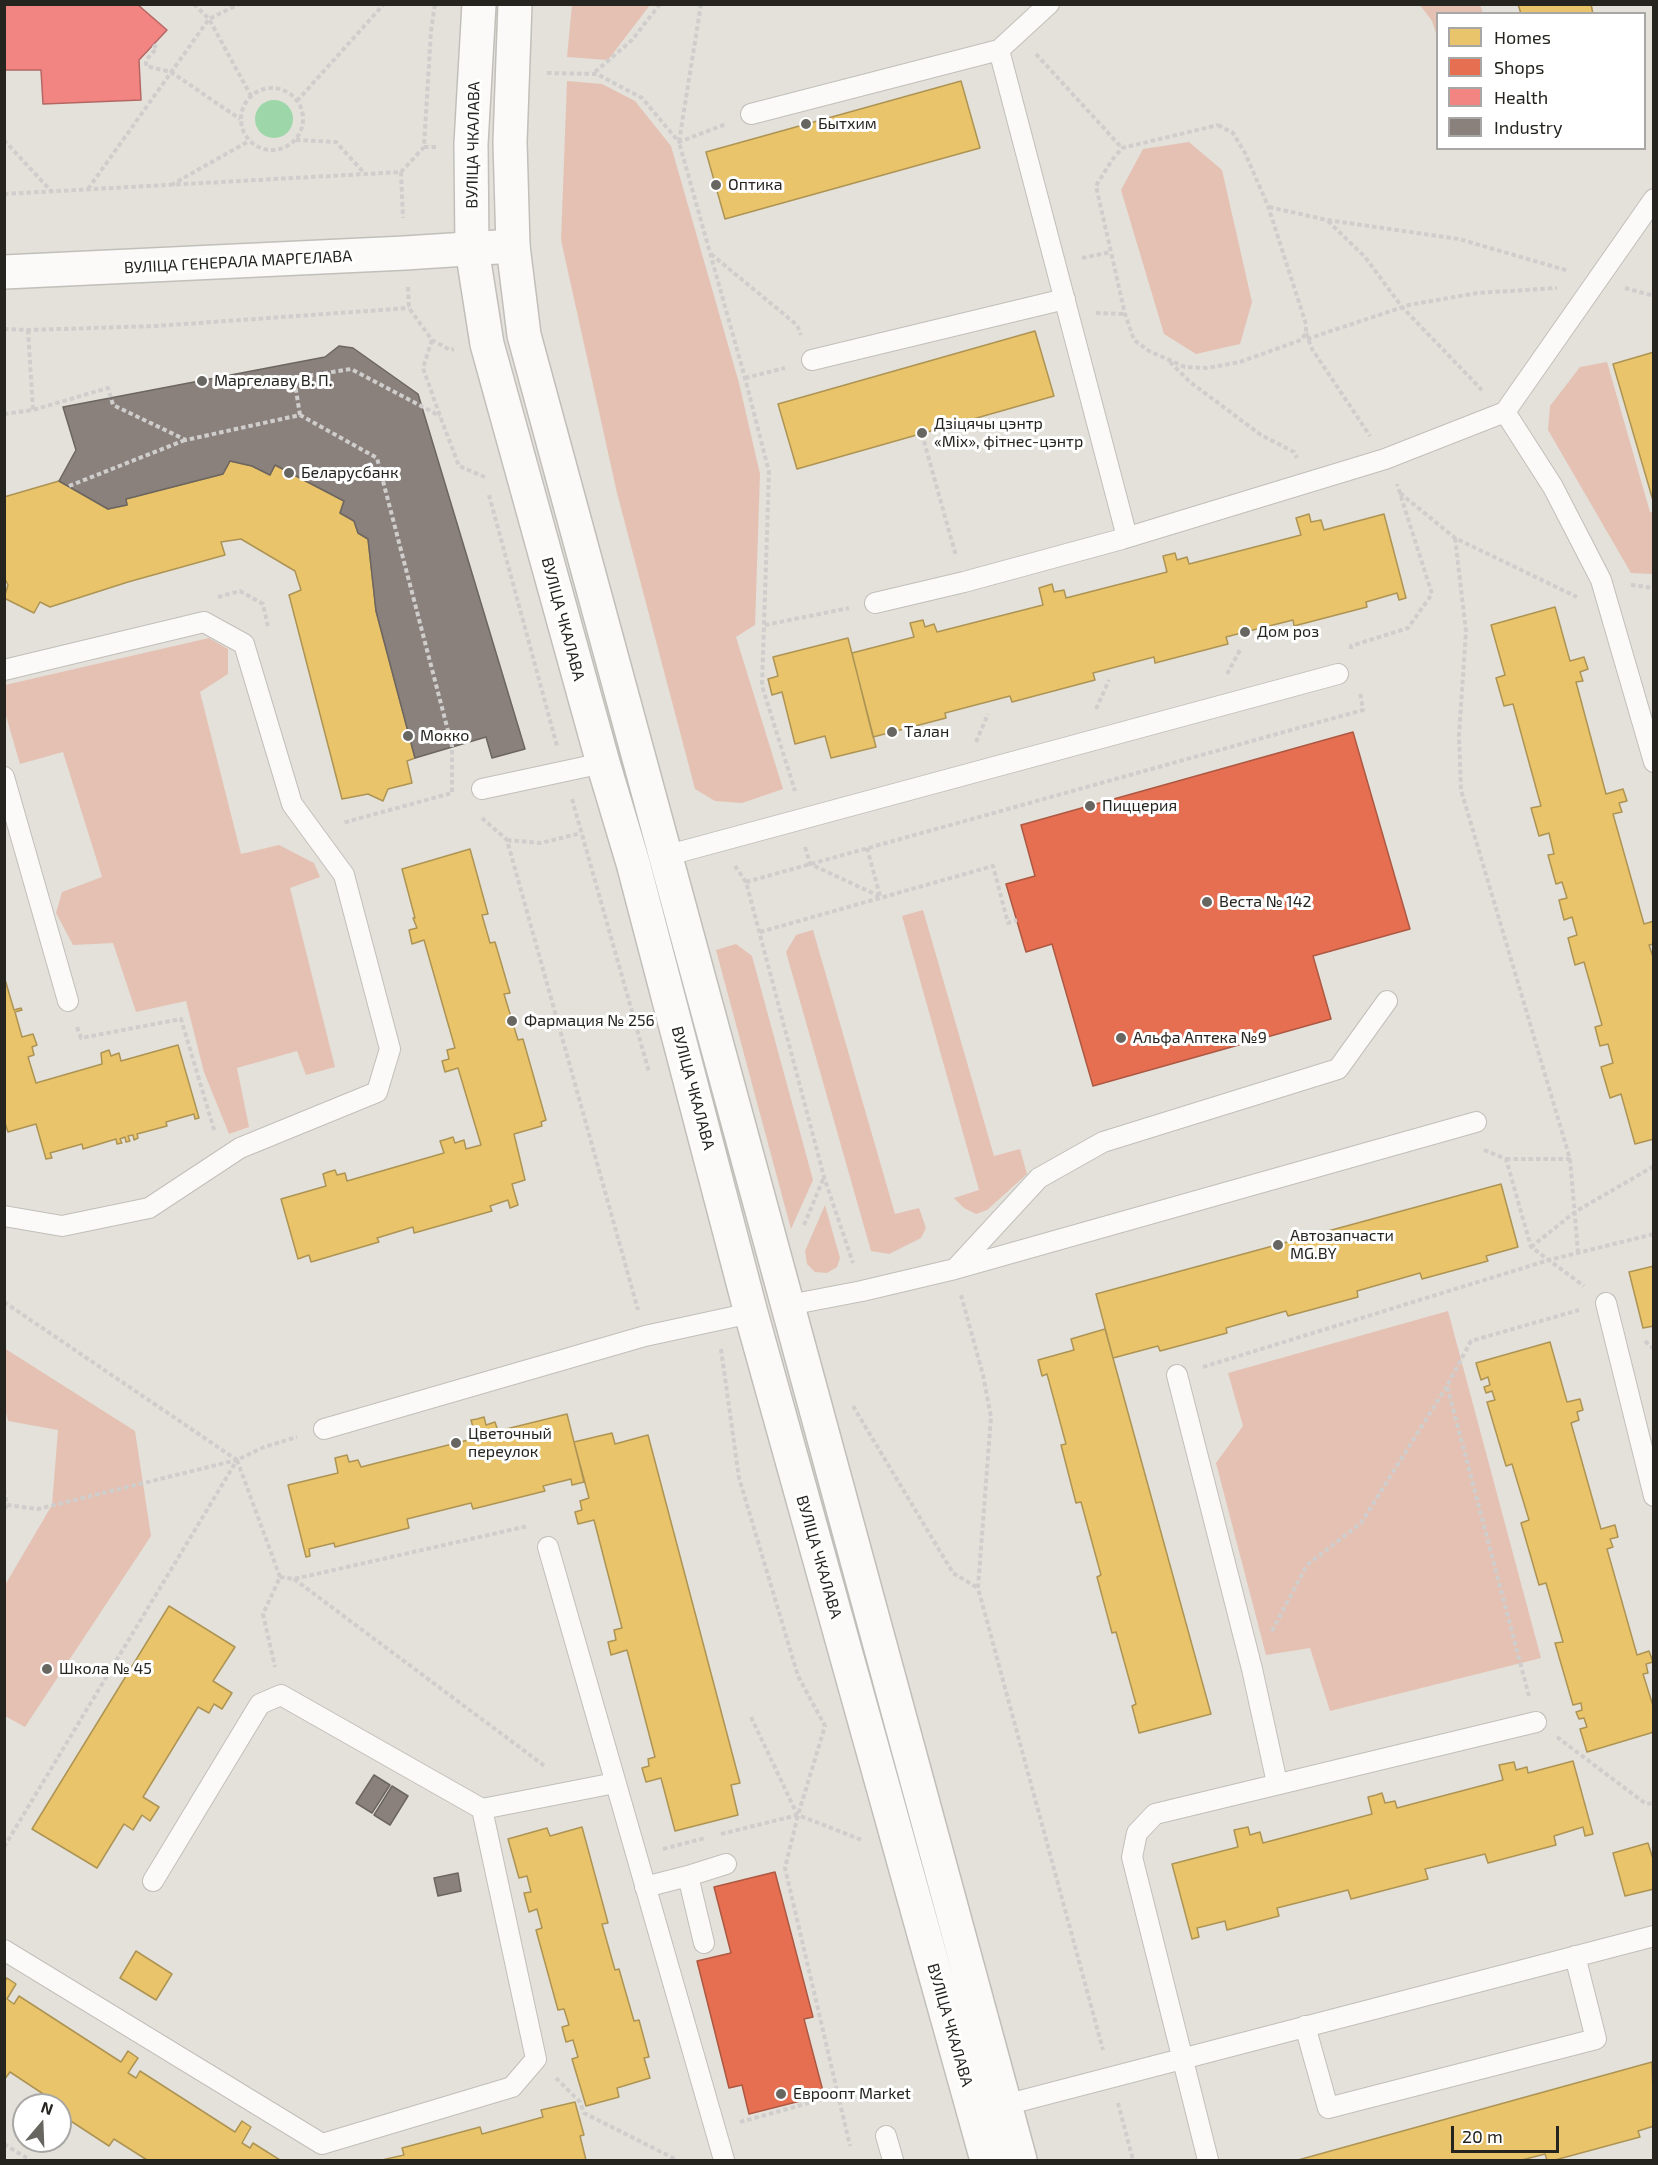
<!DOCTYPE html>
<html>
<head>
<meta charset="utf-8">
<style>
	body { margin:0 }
	#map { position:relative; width:1658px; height:2165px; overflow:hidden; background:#e3e1d9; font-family:"Exo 2",sans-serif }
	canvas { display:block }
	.frame { position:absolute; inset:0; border:6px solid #25241f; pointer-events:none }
	.legend { position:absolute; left:1436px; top:12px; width:210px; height:138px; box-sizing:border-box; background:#fff; border:2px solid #a8a7a5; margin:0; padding:8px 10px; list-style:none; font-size:18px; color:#25241f }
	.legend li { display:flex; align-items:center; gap:12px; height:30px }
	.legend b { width:30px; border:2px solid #a8a7a5 }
	.north { position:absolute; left:12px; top:2093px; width:60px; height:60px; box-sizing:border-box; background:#fff; border:2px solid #a8a7a5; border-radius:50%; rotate:19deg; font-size:16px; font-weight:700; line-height:24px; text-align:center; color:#25241f }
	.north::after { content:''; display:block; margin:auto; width:21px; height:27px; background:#686660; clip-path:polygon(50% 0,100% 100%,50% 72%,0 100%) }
	.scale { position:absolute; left:1451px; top:2126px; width:108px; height:27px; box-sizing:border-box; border:3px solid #25241f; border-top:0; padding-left:8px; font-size:18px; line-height:21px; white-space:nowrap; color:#25241f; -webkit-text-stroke:4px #fff; paint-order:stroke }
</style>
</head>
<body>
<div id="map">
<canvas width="1658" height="2165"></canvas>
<div class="frame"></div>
<ul class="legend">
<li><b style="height:16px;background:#e9c46a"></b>Homes</li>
<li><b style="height:16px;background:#e76f51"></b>Shops</li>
<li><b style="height:16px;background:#f28482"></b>Health</li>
<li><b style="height:16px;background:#8a817c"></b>Industry</li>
</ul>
<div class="north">N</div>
<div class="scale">20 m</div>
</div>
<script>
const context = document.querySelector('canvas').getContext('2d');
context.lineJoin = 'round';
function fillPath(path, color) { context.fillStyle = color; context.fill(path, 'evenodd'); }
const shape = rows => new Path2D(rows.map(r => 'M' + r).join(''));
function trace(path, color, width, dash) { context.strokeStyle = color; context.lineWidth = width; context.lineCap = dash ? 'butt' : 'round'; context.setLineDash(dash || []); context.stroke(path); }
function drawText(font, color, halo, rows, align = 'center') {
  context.font = font + ' "Exo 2",sans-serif'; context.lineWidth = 6; context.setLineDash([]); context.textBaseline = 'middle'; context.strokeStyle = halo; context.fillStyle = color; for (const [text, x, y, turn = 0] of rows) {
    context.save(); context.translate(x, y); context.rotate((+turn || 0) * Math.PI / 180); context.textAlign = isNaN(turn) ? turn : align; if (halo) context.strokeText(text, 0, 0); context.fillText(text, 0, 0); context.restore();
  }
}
const green = shape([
	[572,5,573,4,650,5,608,60,567,57],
	[1420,5,1480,5,1483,13,1438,14,1437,36,1432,21],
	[567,81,602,84,635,101,671,146,739,383,760,474,755,625,736,637,783,789,742,803,715,801,695,789,617,493,561,240],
	[1189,142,1222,170,1252,302,1240,344,1196,354,1164,334,1121,190,1143,149],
	[1607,362,1650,512,1653,512,1653,574,1631,573,1548,430,1550,406,1580,367],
	[209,638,228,649,228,674,200,692,241,854,279,845,314,863,320,877,290,888,335,1067,306,1075,297,1051,237,1068,249,1127,229,1134,204,1072,186,1001,136,1012,113,943,73,945,56,913,62,892,102,877,63,752,20,764,4,709,5,685],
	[923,910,994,1156,1020,1149,1027,1174,987,1210,976,1214,964,1208,954,1198,979,1190,902,916],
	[813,930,895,1214,919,1208,926,1228,921,1238,889,1254,871,1251,786,952,796,935],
	[736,944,752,956,813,1180,791,1229,716,950],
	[825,1205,840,1258,837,1267,827,1273,815,1272,807,1264,805,1251],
	[1448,1311,1541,1658,1330,1711,1310,1648,1266,1655,1216,1463,1243,1426,1228,1373],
	[4,1348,135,1431,151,1536,25,1727,5,1716,5,1585,52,1505,58,1430,8,1421,4,1404]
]);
const water = shape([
	'255 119a19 19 0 1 1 38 0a19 19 0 1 1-38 0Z'
]);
const homes = shape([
	[1518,4,1591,4,1593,14,1521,14,1518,4],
	[961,81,980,148,725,219,706,152,961,81],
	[1035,331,1054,396,797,469,778,404,1035,331],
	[1654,352,1654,504,1613,364,1654,352],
	[230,461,252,466,270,475,275,465,344,501,340,513,354,521,358,533,368,539,376,611,415,758,407,761,412,783,388,789,383,801,368,794,342,799,289,595,301,590,295,571,241,539,221,542,225,555,128,582,50,607,40,602,34,613,4,598,8,585,4,577,4,497,59,481,108,509,127,505,126,499,223,474,230,461],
	[1309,514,1311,522,1321,520,1324,530,1384,514,1406,598,1399,600,1397,593,1366,602,1367,607,1294,626,1293,620,1245,632,1226,637,1228,644,1155,663,1154,657,1093,673,1095,680,1012,702,1010,696,945,713,946,718,873,737,852,653,914,637,910,623,923,620,925,627,934,624,937,632,1043,605,1039,588,1052,584,1054,592,1064,590,1066,598,1167,572,1163,556,1175,553,1177,560,1187,557,1189,564,1301,535,1296,518,1309,514],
	[1555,607,1570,661,1584,657,1588,669,1580,672,1583,681,1576,682,1606,794,1623,789,1627,801,1619,803,1622,812,1613,814,1644,924,1654,921,1654,944,1649,945,1654,960,1654,1139,1635,1144,1621,1094,1610,1098,1601,1067,1613,1063,1608,1044,1600,1046,1595,1027,1602,1025,1584,962,1575,965,1568,938,1577,935,1572,917,1564,920,1559,900,1567,898,1562,882,1556,884,1548,855,1554,854,1549,833,1539,836,1531,808,1541,806,1513,704,1504,706,1496,678,1505,675,1491,625,1555,607],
	[848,638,876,747,831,758,825,736,795,744,782,692,772,695,768,679,778,676,773,657,848,638],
	[470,849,488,914,482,915,490,943,495,942,510,993,504,994,518,1040,523,1039,546,1120,541,1122,542,1126,514,1134,525,1180,512,1184,518,1205,510,1208,508,1200,490,1206,492,1211,414,1233,413,1227,377,1238,379,1242,311,1262,309,1255,298,1259,281,1199,326,1186,323,1174,328,1172,335,1170,337,1175,345,1173,347,1181,444,1153,440,1141,447,1139,453,1137,455,1143,464,1140,466,1149,481,1145,458,1068,445,1072,442,1061,449,1059,447,1050,455,1048,424,940,412,944,409,930,417,928,413,918,415,918,402,869,470,849],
	[4,976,14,1010,21,1008,22,1010,15,1012,22,1037,33,1034,37,1045,32,1047,34,1055,28,1057,36,1083,102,1064,101,1053,109,1050,111,1056,119,1053,121,1061,178,1045,199,1118,195,1119,194,1114,166,1122,167,1126,137,1134,138,1138,134,1140,133,1135,128,1136,130,1141,126,1142,125,1137,120,1139,122,1143,117,1144,116,1139,83,1149,82,1144,50,1153,52,1158,46,1159,36,1124,8,1132,4,1120,4,976],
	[1501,1184,1518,1247,1486,1256,1488,1261,1422,1279,1420,1273,1357,1291,1358,1297,1288,1316,1286,1311,1226,1328,1227,1333,1160,1351,1158,1346,1113,1358,1096,1294,1501,1184],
	[1654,1266,1654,1326,1643,1328,1629,1272,1654,1266],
	[1105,1329,1211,1714,1139,1733,1132,1706,1136,1704,1116,1632,1112,1633,1097,1577,1101,1575,1081,1502,1076,1503,1061,1445,1066,1444,1047,1374,1042,1376,1038,1360,1074,1350,1071,1339,1105,1329],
	[1550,1342,1567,1402,1580,1399,1583,1410,1577,1412,1579,1420,1571,1423,1601,1529,1615,1525,1618,1537,1610,1539,1613,1547,1607,1549,1637,1655,1649,1651,1653,1662,1646,1664,1648,1673,1643,1674,1654,1709,1654,1732,1587,1752,1580,1729,1587,1727,1584,1718,1579,1719,1576,1712,1582,1710,1581,1703,1573,1705,1555,1643,1563,1642,1556,1618,1546,1583,1539,1585,1521,1523,1529,1520,1512,1464,1506,1466,1487,1402,1495,1400,1492,1391,1486,1393,1484,1387,1490,1385,1488,1377,1481,1380,1476,1363,1550,1342],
	[567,1414,584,1482,572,1485,571,1479,543,1486,545,1491,473,1509,471,1503,407,1519,409,1528,335,1547,334,1543,309,1549,310,1556,306,1557,288,1485,338,1473,335,1458,347,1455,349,1462,358,1460,361,1467,476,1438,471,1420,477,1419,484,1417,486,1425,495,1422,498,1431,567,1414],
	[612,1433,615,1444,648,1435,740,1783,731,1785,738,1815,675,1831,661,1778,646,1782,642,1768,649,1766,648,1759,655,1757,627,1650,611,1655,608,1642,616,1640,614,1630,622,1628,594,1520,578,1524,575,1512,582,1510,580,1501,589,1498,574,1442,612,1433],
	[169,1606,235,1647,213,1681,232,1693,222,1709,214,1704,209,1713,198,1707,143,1797,159,1807,150,1821,142,1815,133,1830,124,1824,97,1868,32,1829,169,1606],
	[1573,1761,1593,1834,1585,1836,1583,1827,1554,1836,1556,1845,1488,1863,1485,1854,1425,1869,1428,1879,1351,1899,1348,1890,1277,1908,1279,1916,1227,1930,1225,1921,1197,1928,1199,1937,1192,1939,1172,1864,1238,1847,1234,1830,1248,1827,1250,1835,1260,1832,1263,1843,1372,1814,1368,1797,1376,1795,1382,1793,1385,1803,1395,1801,1397,1808,1503,1780,1499,1765,1514,1762,1516,1770,1527,1767,1528,1773,1573,1761],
	[582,1827,608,1923,602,1924,615,1970,619,1969,634,2021,639,2020,649,2057,644,2058,650,2078,617,2088,619,2097,586,2106,572,2059,578,2057,573,2040,566,2042,562,2027,569,2025,564,2009,558,2010,536,1930,542,1928,537,1909,529,1912,524,1893,531,1892,527,1876,519,1878,508,1839,547,1828,550,1836,582,1827],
	[1648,1843,1654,1862,1654,1889,1625,1896,1613,1853,1648,1843],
	[136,1951,172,1974,156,2000,120,1978,136,1951],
	[7,1978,16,1984,7,1999,14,2004,19,1996,121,2062,128,2051,138,2058,128,2073,136,2078,140,2071,235,2132,242,2121,251,2127,242,2143,250,2148,253,2143,280,2160,147,2160,114,2139,109,2146,60,2114,60,2105,10,2072,4,2080,4,1982,7,1978],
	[1652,2062,1654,2126,1638,2131,1640,2137,1555,2160,1547,2160,1545,2154,1522,2160,1298,2160,1652,2062],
	[575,2102,584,2135,580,2136,586,2160,382,2160,404,2155,402,2148,480,2127,482,2134,543,2117,541,2110,575,2102]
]);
const shops = shape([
	[1353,732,1410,929,1313,956,1331,1019,1093,1086,1052,944,1026,952,1006,884,1035,876,1021,825,1353,732],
	[775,1872,813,2017,804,2019,824,2095,749,2114,742,2085,729,2088,697,1961,731,1953,714,1887,775,1872]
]);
const health = shape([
	[4,4,137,4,167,30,139,60,141,100,43,104,41,70,4,70,4,4]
]);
const industry = shape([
	[339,346,353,348,418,394,525,749,492,758,486,737,415,758,376,611,368,539,358,533,354,521,340,513,344,501,275,465,270,475,252,466,230,461,223,474,126,499,127,505,108,509,59,481,76,450,63,407,325,357,339,346],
	[374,1775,390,1785,372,1813,356,1803,374,1775],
	[392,1786,408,1796,390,1825,374,1815,392,1786],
	[458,1873,461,1891,438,1896,434,1878,458,1873]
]);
const path = shape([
	[194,4,209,19,239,4],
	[701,4,679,142,745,378,769,472,762,686,795,791],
	[153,45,157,48,146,60,146,66,171,72,240,119],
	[1036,54,1122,148],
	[595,72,632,40,660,4],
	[547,73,597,74,642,98,679,142,726,124],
	'241 119a31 31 0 1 1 62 0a31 31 0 1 1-62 0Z',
	[297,101,384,4],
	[1218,125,1233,133,1245,153,1268,206,1306,324,1306,333,1301,340,1240,362,1207,368,1185,367,1149,351,1134,340,1125,314,1096,186,1112,160,1122,148,1218,125],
	[4,140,51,191],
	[296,140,336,142,365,174],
	[424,147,438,147],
	[401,172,403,218],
	[171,185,249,141],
	[88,189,209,19,251,96],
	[4,194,401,172,424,147,431,31,435,4],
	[1269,207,1327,220,1459,239,1569,271],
	[1328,221,1365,257,1402,307,1482,390],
	[711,254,797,325,801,335],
	[1082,258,1111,252],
	[408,287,409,308,432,340,450,350,454,349],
	[1625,288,1654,296],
	[1096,313,1125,314],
	[4,329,28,330,156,326,409,308],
	[28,330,33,410],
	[1306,333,1312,349,1370,436],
	[1307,339,1409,305,1477,293,1557,288],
	[432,340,423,368,440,416,459,466,485,477],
	[1170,362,1190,382,1261,435,1294,452,1297,458],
	[745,378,785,368],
	[4,414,33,410,108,388,113,405,186,440,300,415,377,458,452,746,452,793,342,823],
	[300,415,294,378,351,369,440,416],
	[922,434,956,556],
	[69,486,185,440],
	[1400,493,1455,538,1577,597],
	[489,495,557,746],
	[1455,538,1466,631,1459,735,1461,790,1570,1159,1578,1252],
	[1631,585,1654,588],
	[218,597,240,591,263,604,268,627],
	[765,625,849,608],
	[1351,649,1351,646,1408,628,1432,594,1397,484],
	[1227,674,1240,650],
	[1096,709,1109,680],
	[976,742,988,714],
	[572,799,649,1072],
	[482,818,507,840,638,1310],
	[507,840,541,843,581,833],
	[805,847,810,864,879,896],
	[867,848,880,896],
	[735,866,746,882,824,1177,853,1263],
	[746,882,1363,710,1360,692],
	[760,932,993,866,1008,923,1017,920],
	[77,1027,81,1038,181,1019,215,1133],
	[1484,1150,1506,1159,1531,1247,1584,1286],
	[1506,1159,1570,1159],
	[804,1225,824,1177],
	[1531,1247,1575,1212,1654,1166],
	[961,1295,983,1375,991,1417,978,1588,1103,2050],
	[4,1302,237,1460,264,1447,297,1437],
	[1645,1341,1654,1349],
	[721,1349,739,1478,798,1676,825,1726,798,1815,785,1868,850,2146],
	[1203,1367,1549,1260,1654,1234],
	[853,1406,953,1573,978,1588],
	[237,1460,280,1577,263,1614,275,1667],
	[4,1490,7,1505,4,1511],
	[7,1505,38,1509,237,1460],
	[280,1577,294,1579,528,1526],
	[294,1579,546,1767],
	[1272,1631,1307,1565,1361,1523,1447,1386],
	[1529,1696,1447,1386,1471,1341,1579,1310],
	[751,1717,797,1814],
	[1557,1737,1646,1804,1654,1803],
	[721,1834,798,1815,862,1840],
	[4,1847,237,1460],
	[663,1849,705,1838],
	[556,2078,580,2102,584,2113,677,2160],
	[1118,2103,1133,2160],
	[740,2122,838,2095],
	[4,2144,30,2160]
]);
const service = shape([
	[1049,4,999,50,1127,537],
	[751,114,999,50],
	[812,360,1065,299],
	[1505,412,1553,487,1601,580,1654,762],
	[875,603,964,582,1122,539,1385,459,1505,412,1654,199],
	[4,670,204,622,244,644,292,804,344,875,390,1049,377,1092,240,1148,149,1208,62,1226,4,1216],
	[4,777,68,1001],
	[482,789,603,763],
	[665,856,1338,674],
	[955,1269,1039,1178,1103,1142,1338,1069,1387,1001],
	[1606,1303,1654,1496],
	[789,1305,862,1291,955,1269,1476,1122],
	[1177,1375,1252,1669,1277,1783],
	[324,1429,645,1336,751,1313],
	[548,1547,724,2160],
	[688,1876,726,1864],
	[153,1881,260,1704,281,1695,482,1809],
	[645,1887,688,1876,704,1943],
	[4,1950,322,2144,512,2087,536,2059,482,1809,615,1783],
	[1305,2026,1328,2108,1596,2039,1575,1956],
	[1005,2105,1654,1936],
	[886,2136,893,2160],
	[1208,2160,1132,1857,1137,1833,1155,1814,1536,1722]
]);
const minor = shape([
	[4,272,405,253,513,246]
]);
const secondary = shape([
	[479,4,471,144,472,249,487,344,603,763,633,863,751,1313,987,2160],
	[515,4,510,142,513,246,524,335,1020,2160]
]);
const markers = [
	[806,124,6,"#686660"],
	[716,185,6,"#686660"],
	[202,381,6,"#686660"],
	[922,433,6,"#686660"],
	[289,473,6,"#686660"],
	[1245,632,6,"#686660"],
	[892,732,6,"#686660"],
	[408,736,6,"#686660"],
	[1090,806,6,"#686660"],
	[1207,902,6,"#686660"],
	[512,1021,6,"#686660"],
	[1121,1038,6,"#686660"],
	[1278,1245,6,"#686660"],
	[456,1443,6,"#686660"],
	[47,1669,6,"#686660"],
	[781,2094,6,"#686660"]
];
const poiNames = [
	["Бытхим",818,124],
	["Оптика",728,185],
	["Маргелаву В. П.",214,381],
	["Дзіцячы цэнтр",934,424],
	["«Mix», фітнес-цэнтр",934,442],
	["Беларусбанк",301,473],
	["Дом роз",1257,632],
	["Талан",904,732],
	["Мокко",420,736],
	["Пиццерия",1102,806],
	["Веста № 142",1219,902],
	["Фармация № 256",524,1021],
	["Альфа Аптека №9",1133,1038],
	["Автозапчасти",1290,1236],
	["MG.BY",1290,1254],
	["Цветочный",468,1434],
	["переулок",468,1452],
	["Школа № 45",59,1669],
	["Евроопт Market",793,2094]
];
const streetNames = [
	["ВУЛІЦА ЧКАЛАВА",473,145,-89],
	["ВУЛІЦА ГЕНЕРАЛА МАРГЕЛАВА",238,262,-3],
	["ВУЛІЦА ЧКАЛАВА",563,619,75],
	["ВУЛІЦА ЧКАЛАВА",693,1088,75],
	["ВУЛІЦА ЧКАЛАВА",819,1557,74],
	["ВУЛІЦА ЧКАЛАВА",950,2025,74]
];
fillPath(green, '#e5c1b4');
fillPath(water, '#9cd6a9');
fillPath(homes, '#e9c46a');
trace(homes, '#ae9454', 1.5);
fillPath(shops, '#e76f51');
trace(shops, '#ad5842', 1.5);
fillPath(health, '#f28482');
trace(health, '#b46764', 1.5);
fillPath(industry, '#8a817c');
trace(industry, '#6c6560', 1.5);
trace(service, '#c0bfb9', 22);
trace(minor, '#c0bfb9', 36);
trace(secondary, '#c0bfb9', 36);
trace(path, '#cfcecc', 4, [4.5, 3]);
trace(service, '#fbfaf9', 20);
trace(minor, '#fbfaf9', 33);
trace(secondary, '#fbfaf9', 33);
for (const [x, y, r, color] of markers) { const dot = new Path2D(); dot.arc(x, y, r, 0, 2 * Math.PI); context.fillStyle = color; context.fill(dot); trace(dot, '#fff', 2); }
drawText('16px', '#25241f', '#fff', poiNames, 'left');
drawText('16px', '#25241f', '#fff', streetNames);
</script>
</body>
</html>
